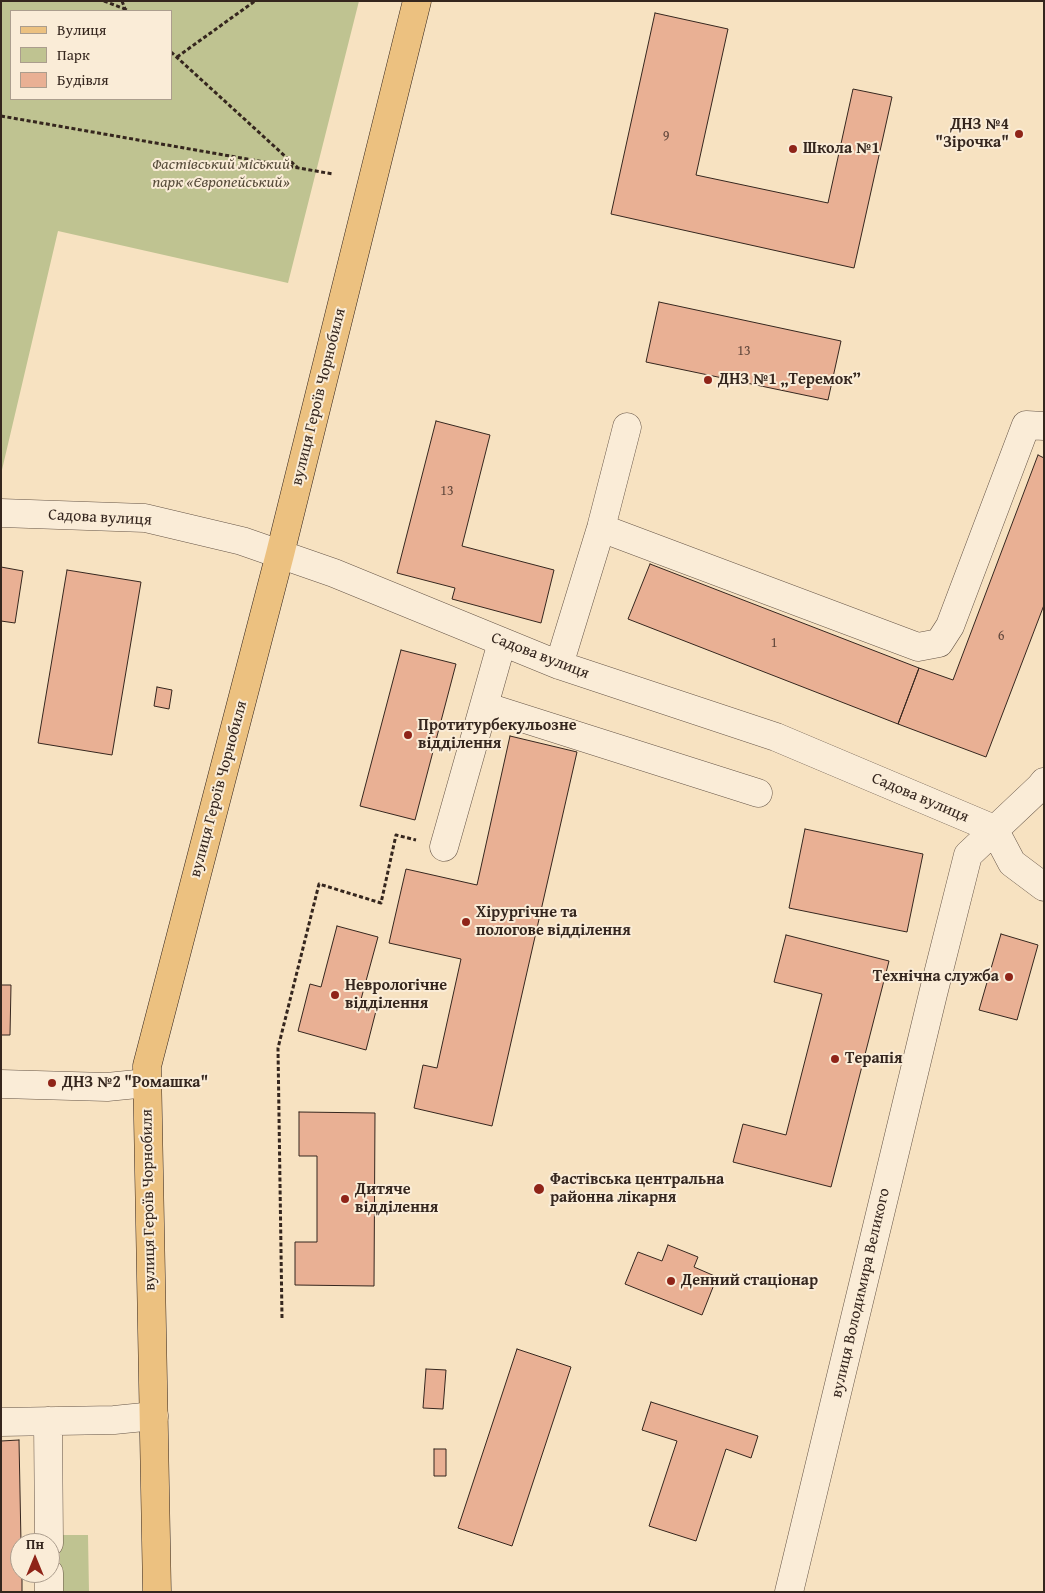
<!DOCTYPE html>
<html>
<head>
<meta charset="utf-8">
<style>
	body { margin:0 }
	#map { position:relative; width:1045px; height:1593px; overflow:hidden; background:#f7e2c1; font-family:"Gentium Book Plus",serif }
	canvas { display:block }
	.frame { position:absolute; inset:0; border:2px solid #35261e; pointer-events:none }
	.legend { position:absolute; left:10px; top:10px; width:162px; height:90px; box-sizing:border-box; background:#faecd7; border:1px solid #ab9d8d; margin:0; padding:6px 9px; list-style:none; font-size:15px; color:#35261e }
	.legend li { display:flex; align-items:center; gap:10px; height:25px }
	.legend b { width:25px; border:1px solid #ab9d8d }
	.north { position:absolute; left:10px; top:1533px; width:50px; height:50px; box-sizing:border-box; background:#faecd7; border:1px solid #ab9d8d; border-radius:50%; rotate:0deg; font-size:14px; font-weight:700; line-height:20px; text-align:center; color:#35261e }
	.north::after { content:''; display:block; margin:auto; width:18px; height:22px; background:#8f2418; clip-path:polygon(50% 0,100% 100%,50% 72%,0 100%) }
</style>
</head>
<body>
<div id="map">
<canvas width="1045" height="1593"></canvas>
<div class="frame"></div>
<ul class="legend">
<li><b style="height:6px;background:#ecc180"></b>Вулиця</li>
<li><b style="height:14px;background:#bfc391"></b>Парк</li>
<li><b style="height:14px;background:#e9b094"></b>Будівля</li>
</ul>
<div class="north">Пн</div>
</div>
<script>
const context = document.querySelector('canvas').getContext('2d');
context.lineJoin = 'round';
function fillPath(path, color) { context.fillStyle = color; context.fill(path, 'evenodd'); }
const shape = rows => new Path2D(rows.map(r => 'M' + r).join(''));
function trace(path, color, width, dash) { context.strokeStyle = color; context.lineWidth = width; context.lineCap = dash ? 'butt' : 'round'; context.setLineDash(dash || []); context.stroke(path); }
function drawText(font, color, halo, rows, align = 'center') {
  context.font = font + ' "Gentium Book Plus",serif'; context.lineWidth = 4; context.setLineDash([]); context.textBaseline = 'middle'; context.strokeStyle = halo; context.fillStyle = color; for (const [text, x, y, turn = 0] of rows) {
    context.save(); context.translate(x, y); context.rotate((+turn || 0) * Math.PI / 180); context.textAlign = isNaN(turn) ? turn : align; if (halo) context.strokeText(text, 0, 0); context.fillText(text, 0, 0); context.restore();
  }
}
const green = shape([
	[1,1,359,1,288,283,58,231,1,474],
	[11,11,171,11,171,99,11,99],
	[60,1535,88,1535,89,1592,60,1592]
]);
const building = shape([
	[655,13,728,29,696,175,828,203,853,89,892,97,854,268,611,214,655,13],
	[659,302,841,341,828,400,646,362,659,302],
	[436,421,490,435,462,546,554,570,541,623,452,599,455,588,397,573,436,421],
	[1038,455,1044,458,1044,605,986,757,898,724,919,668,953,680,1038,455],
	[650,564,919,668,898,724,628,619,650,564],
	[1,567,23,571,15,623,1,621,1,567],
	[67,570,141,582,112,755,38,743,67,570],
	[401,650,456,664,415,820,360,806,401,650],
	[157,687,172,690,169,709,154,706,157,687],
	[510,736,577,752,492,1126,414,1108,423,1065,437,1068,461,959,389,943,406,869,477,885,510,736],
	[805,829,923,854,907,932,789,908,805,829],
	[337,926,378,937,360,1003,377,1007,366,1050,298,1031,310,984,321,987,337,926],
	[1001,934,1038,945,1017,1020,979,1010,1001,934],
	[786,935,889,961,831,1187,733,1162,743,1124,786,1135,822,994,774,982,786,935],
	[1,985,11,985,10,1035,1,1035,1,985],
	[299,1112,375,1113,374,1286,295,1285,295,1242,317,1242,317,1156,299,1156,299,1112],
	[668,1245,698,1257,694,1267,717,1277,702,1315,625,1284,638,1252,662,1261,668,1245],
	[517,1349,571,1367,512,1546,458,1528,517,1349],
	[426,1369,446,1370,443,1409,423,1408,426,1369],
	[651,1402,758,1436,751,1458,726,1449,696,1541,649,1526,677,1441,642,1430,651,1402],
	[19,1440,21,1543,20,1543,20,1573,22,1573,22,1592,1,1592,1,1441,19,1440],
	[434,1449,446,1449,446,1476,434,1476,434,1449]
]);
const path = shape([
	[104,1,125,9],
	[122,1,125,9,128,11],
	[171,52,298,168],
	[177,57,255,1],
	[1,116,333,174],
	[282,1318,278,1048,319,884,381,903,396,835,416,840]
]);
const minor = shape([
	[1,513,145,518,242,541,334,573,559,665,776,737,994,829,1012,863,1044,887],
	[601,528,918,647,939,643,950,626,1026,425,1044,426],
	[559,665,601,528,627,427],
	[484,706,758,793],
	[444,847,502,642],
	[1,1084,107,1087,147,1083],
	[48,1421,49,1543],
	[1,1422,114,1420,154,1416],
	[49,1573,49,1592],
	[789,1592,933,994,968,855,1040,787,1044,782]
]);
const major = shape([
	[157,1592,147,1066,280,554,417,1]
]);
const markers = [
	[1019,134,5,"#8f2418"],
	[793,149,5,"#8f2418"],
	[708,380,5,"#8f2418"],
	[408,735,5,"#8f2418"],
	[466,922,5,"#8f2418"],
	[1009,977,5,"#8f2418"],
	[335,995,5,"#8f2418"],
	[835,1059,5,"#8f2418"],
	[52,1083,5,"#8f2418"],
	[539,1189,6,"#8f2418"],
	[345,1199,5,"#8f2418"],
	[671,1281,5,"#8f2418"]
];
const numberNames = [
	["9",666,136],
	["13",744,351],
	["13",447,491],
	["6",1001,636],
	["1",774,643]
];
const poiNames = [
	["ДНЗ №4",1009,125,"right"],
	["\"Зірочка\"",1009,143,"right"],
	["Школа №1",803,149],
	["ДНЗ №1 „Теремок”",718,380],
	["Протитурбекульозне",418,726],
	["відділення",418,744],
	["Хірургічне та",476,913],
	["пологове відділення",476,931],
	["Технічна служба",999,977,"right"],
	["Неврологічне",345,986],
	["відділення",345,1004],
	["Терапія",845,1059],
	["ДНЗ №2 \"Ромашка\"",62,1083],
	["Фастівська центральна",550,1180],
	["районна лікарня",550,1198],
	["Дитяче",355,1190],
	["відділення",355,1208],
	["Денний стаціонар",681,1281]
];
const parkNames = [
	["Фастівський міський",221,165],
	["парк «Європейський»",221,183]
];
const streetNames = [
	["вулиця Героїв Чорнобиля",319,397,-76],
	["Садова вулиця",100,518,3],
	["Садова вулиця",540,656,21],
	["вулиця Героїв Чорнобиля",219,789,-75],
	["Садова вулиця",920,798,23],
	["вулиця Героїв Чорнобиля",149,1200,-91],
	["вулиця Володимира Великого",861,1293,-77]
];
fillPath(green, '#bfc391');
fillPath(building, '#e9b094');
trace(building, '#35261e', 1);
trace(minor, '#665547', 29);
trace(major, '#35261e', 29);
trace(path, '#35261e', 3, [4, 2.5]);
trace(minor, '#faecd7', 28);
trace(major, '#ecc180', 28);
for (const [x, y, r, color] of markers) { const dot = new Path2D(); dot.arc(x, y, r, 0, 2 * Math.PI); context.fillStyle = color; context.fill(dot); trace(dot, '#faecd7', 2); }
drawText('14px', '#62483c', null, numberNames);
drawText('bold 16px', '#35261e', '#faecd7', poiNames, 'left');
drawText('italic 16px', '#584d3b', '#faecd7', parkNames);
drawText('16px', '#35261e', '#faecd7', streetNames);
</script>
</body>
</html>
